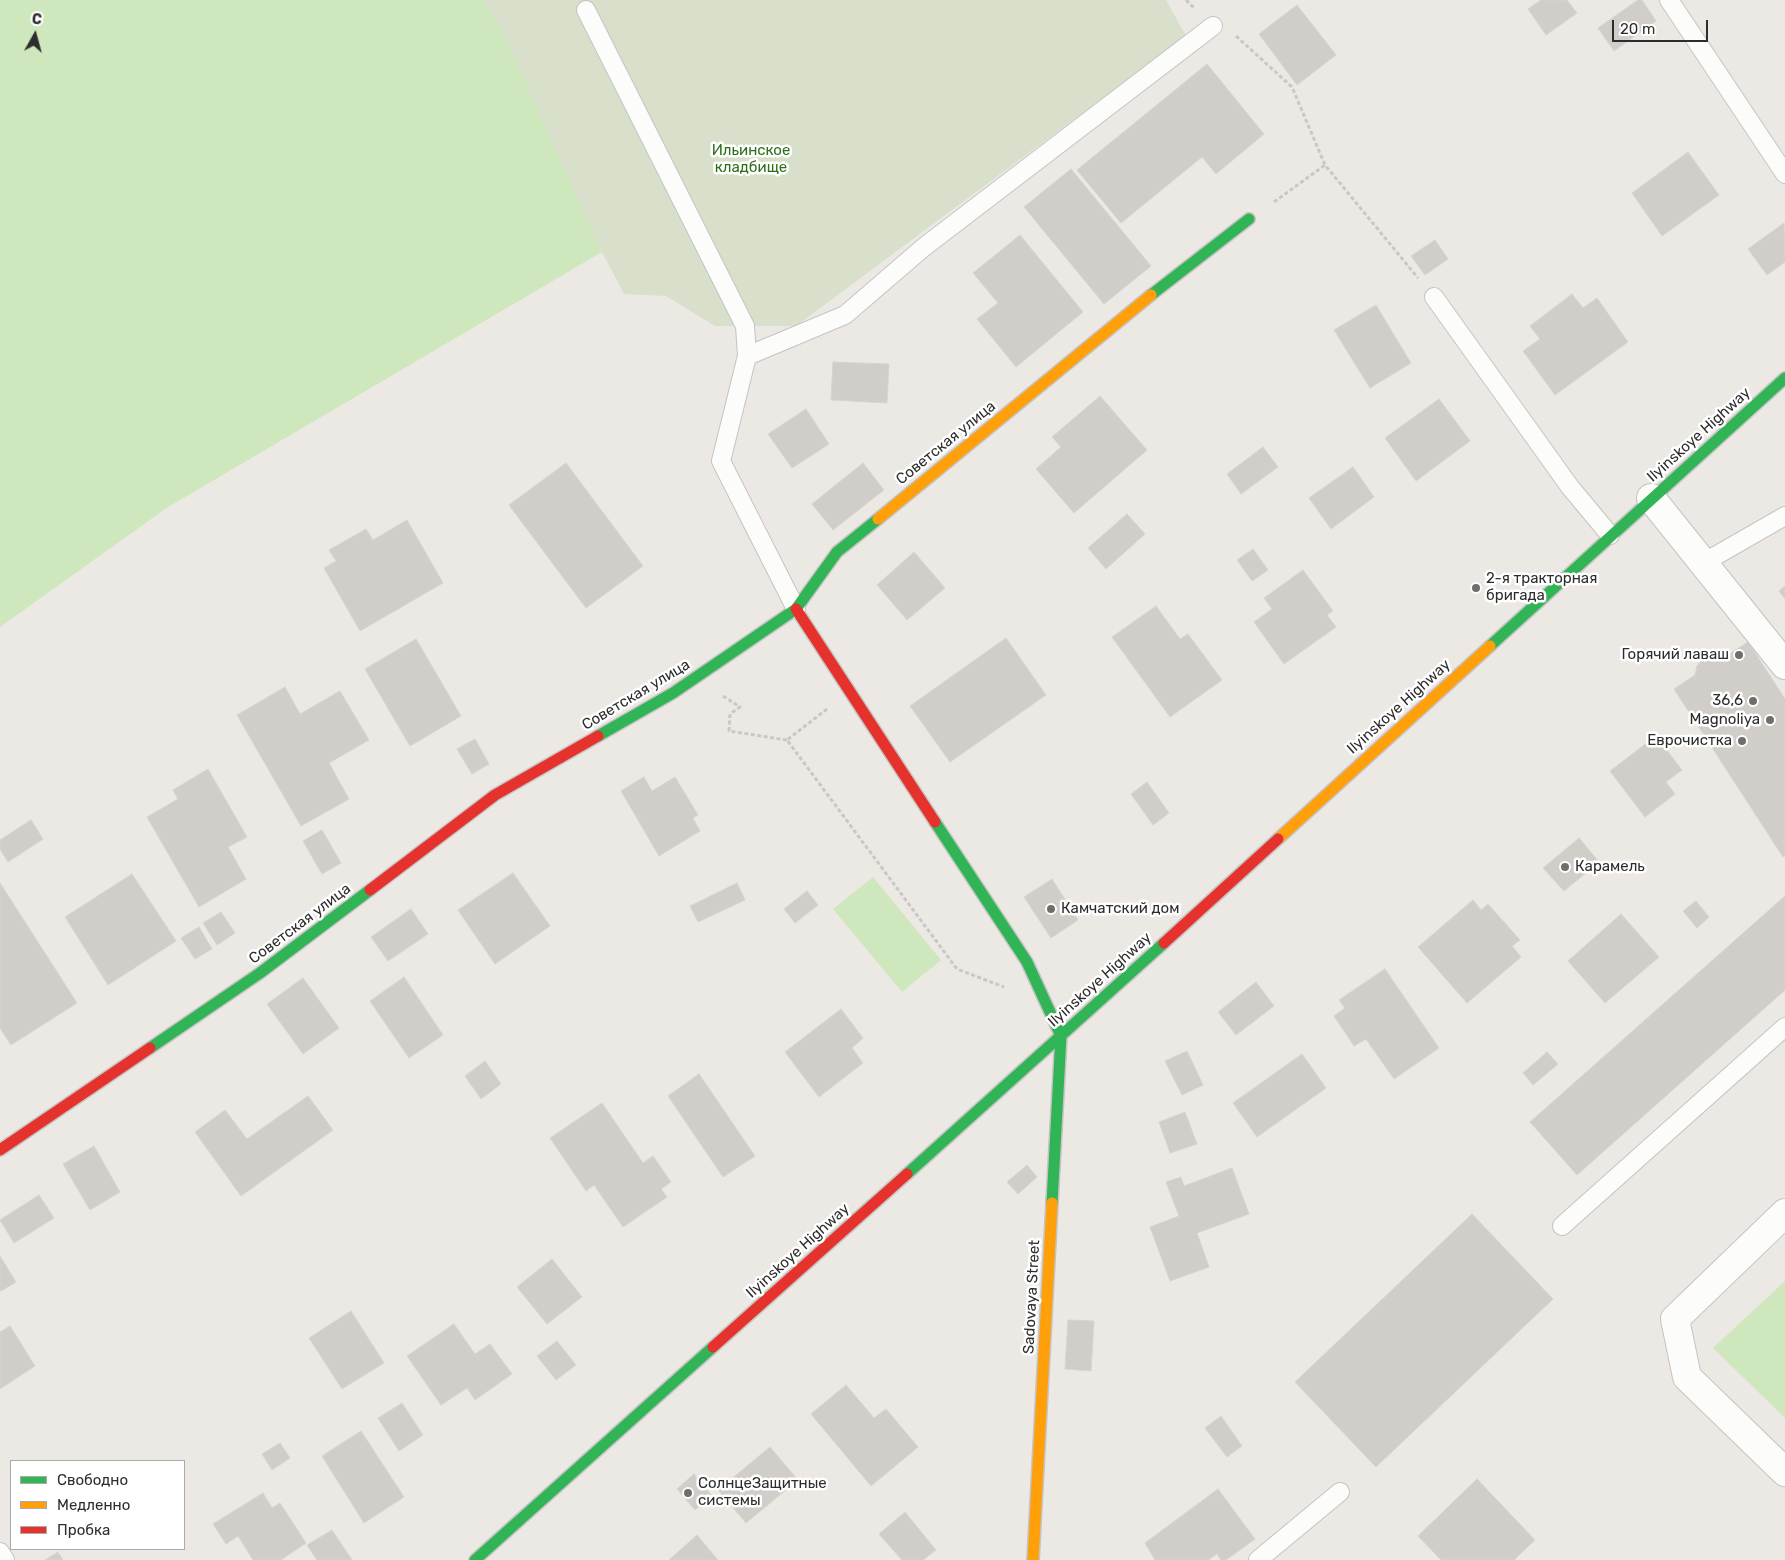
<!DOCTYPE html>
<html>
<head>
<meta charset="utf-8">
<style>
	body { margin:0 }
	#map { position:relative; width:1785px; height:1560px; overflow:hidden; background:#ece8e4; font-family:Rubik,sans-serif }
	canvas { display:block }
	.legend { position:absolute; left:10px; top:1460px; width:175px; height:90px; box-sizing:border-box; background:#fff; border:1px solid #ababab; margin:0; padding:6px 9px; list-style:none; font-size:15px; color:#2d2d2d }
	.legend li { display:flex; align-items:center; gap:10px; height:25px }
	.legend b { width:25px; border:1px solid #ababab }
	.north { position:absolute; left:10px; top:10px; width:50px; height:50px; -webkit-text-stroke:4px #fff; paint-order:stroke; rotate:7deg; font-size:14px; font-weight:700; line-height:20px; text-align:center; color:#2d2d2d }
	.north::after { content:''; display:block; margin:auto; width:18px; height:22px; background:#2d2d2d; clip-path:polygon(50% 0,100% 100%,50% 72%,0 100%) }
	.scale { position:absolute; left:1612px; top:20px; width:96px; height:22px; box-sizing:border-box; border:2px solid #2d2d2d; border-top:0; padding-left:6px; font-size:15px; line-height:18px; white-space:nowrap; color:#2d2d2d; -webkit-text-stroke:4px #fff; paint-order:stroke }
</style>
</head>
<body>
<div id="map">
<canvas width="1785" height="1560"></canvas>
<ul class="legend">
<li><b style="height:6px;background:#30b455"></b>Свободно</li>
<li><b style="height:6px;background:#ff9f0a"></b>Медленно</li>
<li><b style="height:6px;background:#e5322d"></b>Пробка</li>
</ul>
<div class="north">С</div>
<div class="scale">20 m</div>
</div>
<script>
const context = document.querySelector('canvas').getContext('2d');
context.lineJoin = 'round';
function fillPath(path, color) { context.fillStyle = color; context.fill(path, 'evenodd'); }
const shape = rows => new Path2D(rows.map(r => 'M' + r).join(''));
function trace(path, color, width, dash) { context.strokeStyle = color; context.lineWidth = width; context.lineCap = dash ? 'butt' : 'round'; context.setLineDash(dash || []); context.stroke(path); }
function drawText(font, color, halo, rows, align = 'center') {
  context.font = font + ' Rubik,sans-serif'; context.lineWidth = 5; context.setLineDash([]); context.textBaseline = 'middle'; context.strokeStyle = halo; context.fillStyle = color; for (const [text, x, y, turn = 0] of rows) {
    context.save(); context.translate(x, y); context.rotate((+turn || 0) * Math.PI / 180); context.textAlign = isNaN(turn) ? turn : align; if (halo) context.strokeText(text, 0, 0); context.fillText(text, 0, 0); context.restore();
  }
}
const green = shape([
	[0,0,482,0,499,24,602,252,168,507,0,627],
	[873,877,941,960,902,992,833,909],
	[1785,1281,1785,1418,1713,1348]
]);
const cemetery = shape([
	[482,0,1166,0,1186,36,796,326,715,326,666,296,624,294,602,252,499,24]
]);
const building = shape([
	[1541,0,1567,0,1577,13,1546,35,1528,9,1541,0],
	[1638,0,1642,0,1656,21,1614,51,1598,28,1638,0],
	[1297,5,1336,55,1297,85,1259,34,1297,5],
	[1207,64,1264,134,1216,174,1202,157,1121,223,1077,170,1207,64],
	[1688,152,1719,195,1662,236,1632,193,1688,152],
	[1071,169,1151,266,1104,304,1024,207,1071,169],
	[1784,223,1785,262,1767,275,1748,249,1784,223],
	[1020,235,1083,312,1016,367,977,319,998,303,973,273,1020,235],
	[1435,240,1448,259,1425,275,1411,256,1435,240],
	[1572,294,1583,308,1597,298,1628,342,1555,395,1523,351,1540,339,1530,326,1572,294],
	[1376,305,1411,363,1370,388,1334,330,1376,305],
	[833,362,889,364,887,403,831,400,833,362],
	[1100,396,1147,450,1074,513,1036,469,1061,447,1052,437,1100,396],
	[1439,399,1470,441,1416,481,1385,438,1439,399],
	[806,409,829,444,792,468,768,434,806,409],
	[1263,447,1278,467,1241,494,1227,474,1263,447],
	[566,463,643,566,586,608,509,505,566,463],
	[863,463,884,490,833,530,812,504,863,463],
	[1353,467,1374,497,1331,529,1309,498,1353,467],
	[1127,514,1145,534,1106,569,1088,548,1127,514],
	[407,520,443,583,360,631,324,568,336,561,329,550,366,529,373,540,407,520],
	[1253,549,1268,570,1252,581,1237,560,1253,549],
	[914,552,945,588,907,620,877,585,914,552],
	[1303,570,1333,611,1327,615,1336,627,1284,664,1254,622,1272,609,1264,598,1303,570],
	[1785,586,1785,599,1779,591,1785,586],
	[1156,606,1180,639,1188,634,1222,680,1170,717,1112,637,1156,606],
	[1006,638,1046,695,950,762,910,706,1006,638],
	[416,639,461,716,410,746,365,669,416,639],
	[1748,642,1785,699,1785,856,1783,857,1674,689,1695,675,1697,666,1705,656,1717,653,1726,656,1748,642],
	[285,687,300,714,340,691,369,740,329,763,349,799,301,826,237,715,285,687],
	[1656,736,1682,770,1666,782,1675,794,1645,817,1610,771,1656,736],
	[475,739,489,764,472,774,457,749,475,739],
	[208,769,247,837,228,847,246,879,199,907,147,817,178,799,173,790,208,769],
	[644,777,652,791,675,777,698,815,693,818,700,831,659,856,621,791,644,777],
	[1147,782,1169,813,1153,825,1131,794,1147,782],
	[31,820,43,839,8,862,0,849,0,840,31,820],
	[322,830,341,863,322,874,303,841,322,830],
	[1579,838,1599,862,1564,891,1543,868,1579,838],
	[513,873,550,926,495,964,458,910,513,873],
	[132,874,176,941,108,985,65,917,132,874],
	[1052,879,1078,920,1051,938,1024,897,1052,879],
	[0,883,77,1003,11,1045,0,1028,0,883],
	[737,883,745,900,698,922,690,906,737,883],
	[807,891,818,905,795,923,784,909,807,891],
	[1785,896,1785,990,1577,1175,1530,1122,1785,896],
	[1473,900,1481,910,1488,904,1520,940,1512,946,1521,957,1467,1003,1418,947,1473,900],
	[1696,901,1709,917,1697,928,1683,911,1696,901],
	[411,909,428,934,388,961,371,937,411,909],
	[221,912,235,933,217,945,203,923,221,912],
	[1621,914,1659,957,1605,1003,1568,961,1621,914],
	[199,927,212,949,195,959,181,938,199,927],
	[1385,969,1439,1048,1394,1079,1366,1039,1354,1046,1334,1016,1345,1008,1339,1000,1385,969],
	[404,977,443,1035,409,1058,370,1001,404,977],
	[303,978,339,1028,303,1054,267,1004,303,978],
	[1256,982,1274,1006,1236,1035,1218,1012,1256,982],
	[841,1009,863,1038,852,1048,863,1063,819,1097,785,1052,841,1009],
	[1187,1051,1203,1085,1182,1095,1165,1061,1187,1051],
	[1547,1052,1558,1064,1533,1085,1523,1073,1547,1052],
	[1302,1054,1326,1088,1257,1137,1233,1103,1302,1054],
	[485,1061,501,1084,481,1099,465,1076,485,1061],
	[699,1074,755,1156,723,1177,668,1096,699,1074],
	[308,1096,333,1130,241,1196,195,1132,225,1110,247,1139,308,1096],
	[602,1103,643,1163,653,1156,671,1182,661,1189,667,1197,623,1227,594,1185,586,1191,550,1138,602,1103],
	[1185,1112,1197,1144,1170,1153,1159,1122,1185,1112],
	[94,1146,120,1192,90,1210,63,1164,94,1146],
	[1027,1165,1037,1177,1018,1194,1007,1182,1027,1165],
	[1232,1168,1249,1214,1197,1233,1209,1267,1170,1281,1150,1227,1179,1216,1166,1182,1181,1177,1184,1186,1232,1168],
	[39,1195,54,1218,14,1243,0,1220,39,1195],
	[1472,1214,1553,1299,1376,1467,1295,1382,1472,1214],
	[0,1256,16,1282,1,1291,0,1289,0,1256],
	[552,1259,582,1297,547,1324,517,1287,552,1259],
	[351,1311,384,1363,342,1389,309,1338,351,1311],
	[1068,1320,1094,1321,1091,1371,1065,1369,1068,1320],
	[454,1324,475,1354,490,1344,512,1374,475,1400,467,1388,441,1405,407,1356,454,1324],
	[10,1326,35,1366,0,1389,0,1332,10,1326],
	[557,1341,576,1365,556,1380,537,1356,557,1341],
	[846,1385,874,1418,886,1409,918,1447,871,1486,811,1414,846,1385],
	[402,1403,423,1435,399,1451,378,1418,402,1403],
	[1221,1416,1242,1446,1227,1457,1205,1428,1221,1416],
	[361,1431,404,1497,364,1523,322,1456,361,1431],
	[280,1443,290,1458,272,1470,262,1454,280,1443],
	[770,1447,798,1480,746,1523,718,1490,770,1447],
	[694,1474,712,1496,695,1510,677,1489,694,1474],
	[1477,1479,1535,1540,1514,1560,1441,1560,1418,1536,1477,1479],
	[1218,1489,1255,1539,1226,1560,1221,1560,1217,1554,1208,1560,1155,1560,1145,1543,1218,1489],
	[263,1493,272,1508,280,1503,306,1543,281,1560,253,1560,238,1536,226,1544,213,1524,263,1493],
	[905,1512,936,1550,923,1560,902,1560,879,1534,905,1512],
	[332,1530,352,1560,317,1560,307,1545,332,1530],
	[697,1535,718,1560,669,1560,697,1535],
	[58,1552,63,1560,45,1560,58,1552]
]);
const path = shape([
	[1186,0,1194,8],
	[1236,36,1292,87,1325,165,1418,278],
	[1274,202,1325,165],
	[723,696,740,707,730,714,729,731,787,740],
	[827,709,787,740,957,969,1004,987]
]);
const lane = shape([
	[1669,0,1785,174],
	[586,10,745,326,747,356],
	[1434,297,1570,487,1610,535],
	[1703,563,1785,516],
	[796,609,721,461,747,356,845,315,924,247,1213,26],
	[1562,1226,1785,1027],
	[0,1552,5,1560],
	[1258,1560,1340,1492]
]);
const street = shape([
	[1651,498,1785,665],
	[1785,1213,1675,1319,1687,1377,1785,1472]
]);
const fast = shape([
	[1151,295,1249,219],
	[1490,646,1785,378],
	[598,736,673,693,796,609,837,552,878,519],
	[935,822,1027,962,1061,1036,1052,1203],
	[150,1048,260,973,370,890],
	[907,1174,1164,943],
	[475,1560,713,1347]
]);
const slow = shape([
	[878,519,1151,295],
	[1278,839,1490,646],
	[1033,1560,1052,1203]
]);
const jam = shape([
	[796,609,935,822],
	[370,890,495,795,598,736],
	[1164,943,1278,839],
	[0,1150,150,1048],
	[713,1347,907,1174]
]);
const markers = [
	[1476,588,5,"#706e6d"],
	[1739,655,5,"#706e6d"],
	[1753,701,5,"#706e6d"],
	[1770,720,5,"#706e6d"],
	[1742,741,5,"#706e6d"],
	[1565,867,5,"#706e6d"],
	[1051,909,5,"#706e6d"],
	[688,1493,5,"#706e6d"]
];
const parkNames = [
	["Ильинское",751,151],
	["кладбище",751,168]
];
const streetNames = [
	["Ilyinskoye Highway",1699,435,-42],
	["Советская улица",946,443,-39],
	["Советская улица",636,695,-31],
	["Ilyinskoye Highway",1399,707,-42],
	["Советская улица",300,924,-37],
	["Ilyinskoye Highway",1100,980,-42],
	["Ilyinskoye Highway",798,1251,-42],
	["Sadovaya Street",1032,1297,-87]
];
const poiNames = [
	["2-я тракторная",1486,579],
	["бригада",1486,596],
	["Горячий лаваш",1729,655,"right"],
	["36,6",1743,701,"right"],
	["Magnoliya",1760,720,"right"],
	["Еврочистка",1732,741,"right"],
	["Карамель",1575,867],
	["Камчатский дом",1061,909],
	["СолнцеЗащитные",698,1484],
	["системы",698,1501]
];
fillPath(green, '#cfe7bc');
fillPath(cemetery, '#d8e0cb');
fillPath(building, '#d1ceca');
trace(building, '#d7d4d0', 1);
trace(lane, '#c5c4c4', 20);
trace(street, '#c5c4c4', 30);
trace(fast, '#c5c4c4', 14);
trace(slow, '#c5c4c4', 14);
trace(jam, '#c5c4c4', 14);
trace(path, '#c8c8c8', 3, [4, 2.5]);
trace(lane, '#fcfcfb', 18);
trace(street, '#fcfcfb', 28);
trace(fast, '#30b455', 11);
trace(slow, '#ff9f0a', 11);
trace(jam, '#e5322d', 11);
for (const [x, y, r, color] of markers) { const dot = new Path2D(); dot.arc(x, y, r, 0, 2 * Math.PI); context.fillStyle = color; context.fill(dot); trace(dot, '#fff', 2); }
drawText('15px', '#2d6f19', '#fff', parkNames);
drawText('15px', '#2d2d2d', '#fff', streetNames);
drawText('15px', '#2d2d2d', '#fff', poiNames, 'left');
</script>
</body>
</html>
